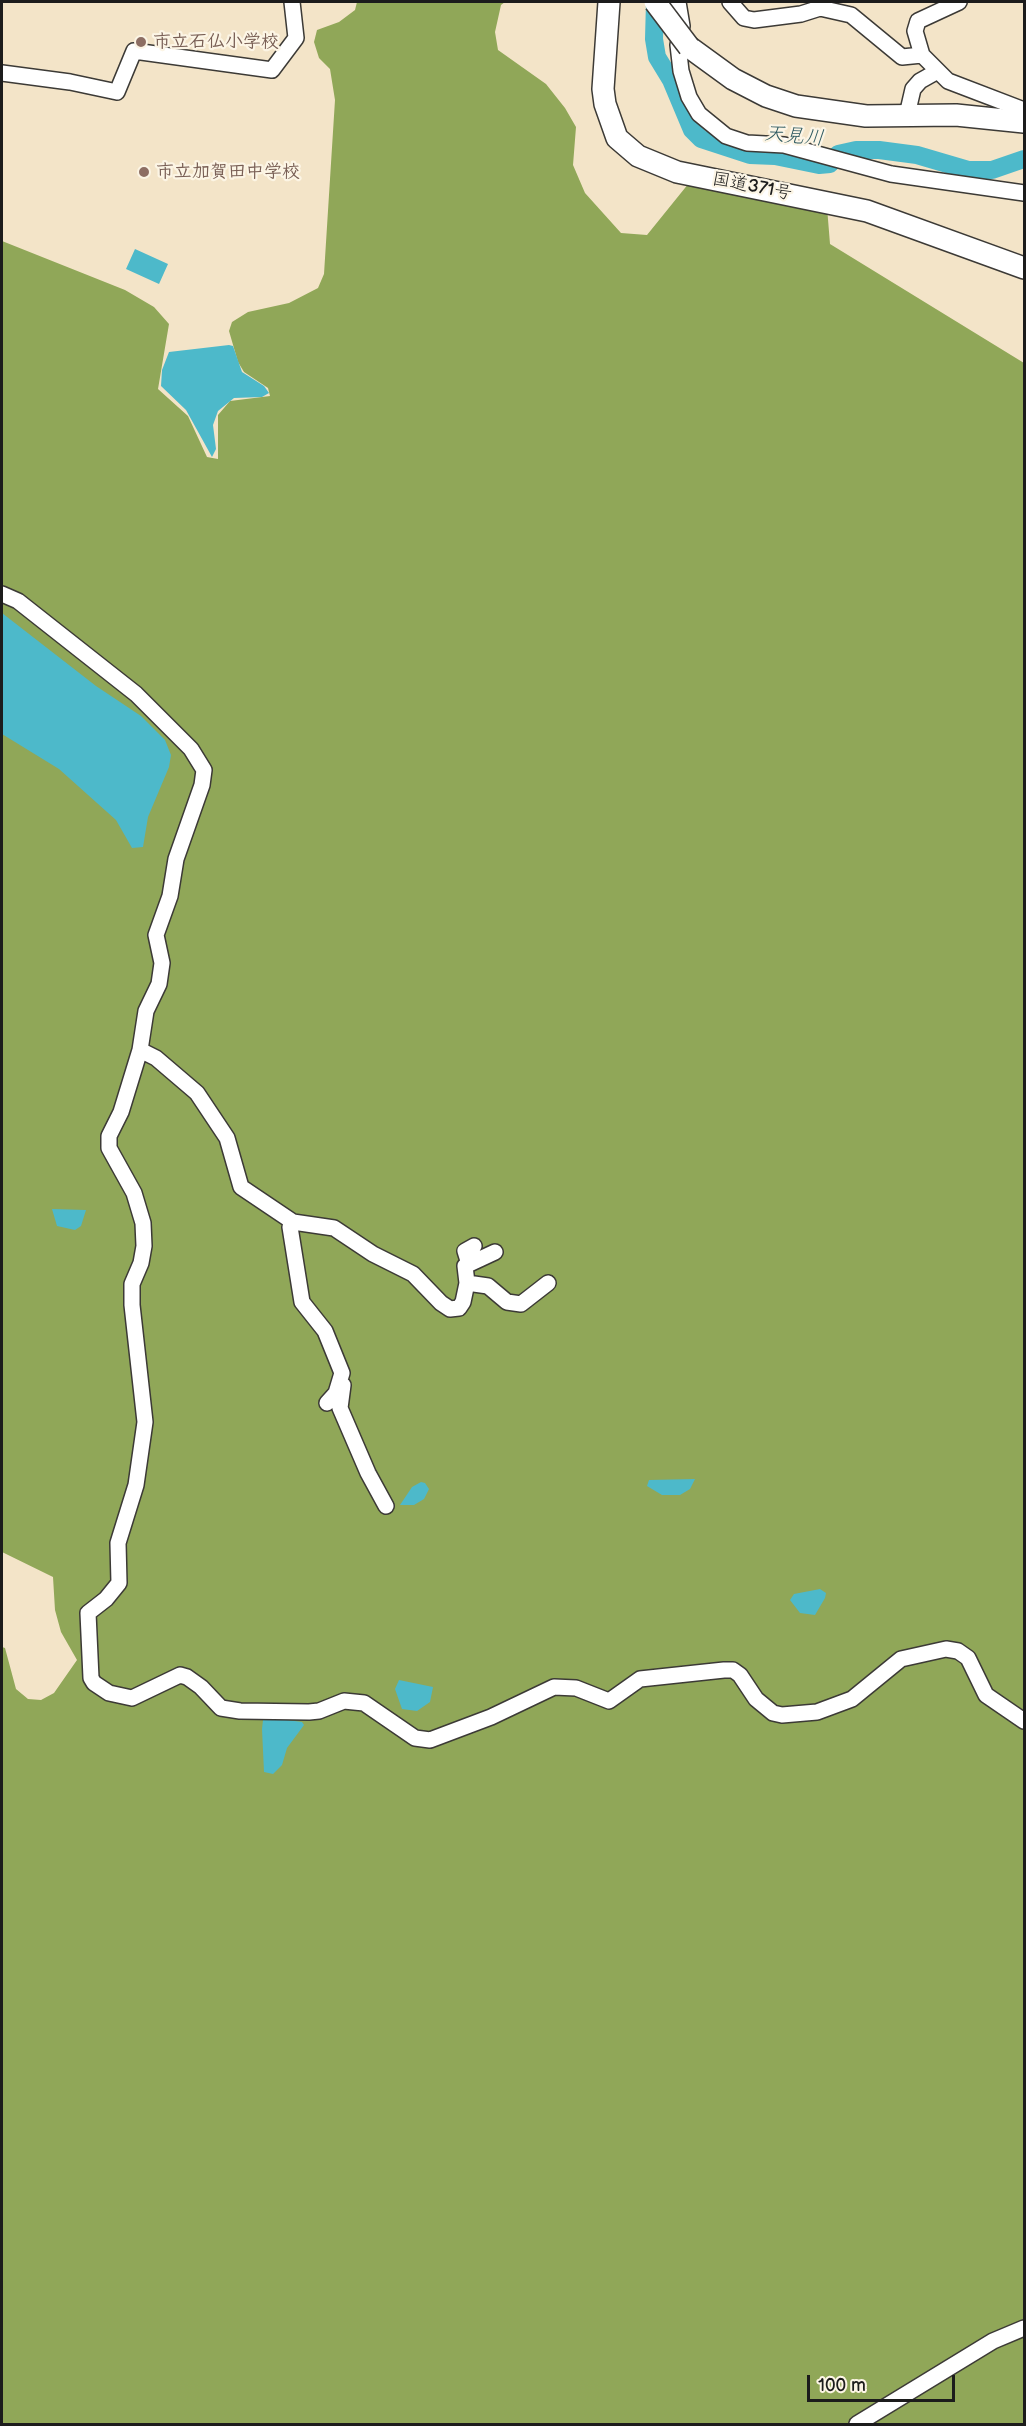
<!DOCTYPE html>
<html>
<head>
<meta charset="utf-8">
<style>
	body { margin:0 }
	#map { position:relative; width:1026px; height:2426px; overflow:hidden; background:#f3e4c8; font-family:"Balsamiq Sans",sans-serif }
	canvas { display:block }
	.frame { position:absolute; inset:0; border:3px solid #1c1c1c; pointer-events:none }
	.scale { position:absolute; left:807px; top:2375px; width:148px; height:27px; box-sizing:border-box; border:3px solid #1c1c1c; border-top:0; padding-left:8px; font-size:18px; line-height:21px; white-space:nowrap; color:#1c1c1c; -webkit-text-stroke:4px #fcf5e5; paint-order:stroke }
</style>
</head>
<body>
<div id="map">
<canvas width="1026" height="2426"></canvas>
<div class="frame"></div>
<div class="scale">100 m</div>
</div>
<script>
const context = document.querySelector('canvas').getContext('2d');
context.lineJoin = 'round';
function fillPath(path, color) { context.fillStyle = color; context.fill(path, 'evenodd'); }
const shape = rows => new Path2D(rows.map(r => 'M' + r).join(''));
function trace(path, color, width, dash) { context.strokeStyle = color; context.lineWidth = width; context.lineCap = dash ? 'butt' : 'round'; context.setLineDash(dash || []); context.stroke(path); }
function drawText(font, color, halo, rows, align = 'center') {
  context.font = font + ' "Balsamiq Sans","Klee One",sans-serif'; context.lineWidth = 4.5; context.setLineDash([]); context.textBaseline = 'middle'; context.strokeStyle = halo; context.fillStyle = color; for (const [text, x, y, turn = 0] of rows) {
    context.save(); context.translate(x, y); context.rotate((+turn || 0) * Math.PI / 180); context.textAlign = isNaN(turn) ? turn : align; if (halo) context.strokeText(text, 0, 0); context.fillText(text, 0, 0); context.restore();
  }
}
const forest = shape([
	[357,2,505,2,501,5,495,32,498,50,546,84,565,108,576,127,573,165,585,193,621,233,647,235,689,183,827,207,830,244,1024,363,1024,2424,2,2424,2,1647,5,1648,16,1689,28,1699,41,1700,54,1693,77,1660,61,1632,55,1610,53,1577,2,1552,2,241,125,290,154,307,169,324,158,389,188,416,207,457,218,459,218,415,230,401,270,396,268,388,244,372,238,362,229,331,232,322,248,312,289,303,318,288,324,274,335,100,330,69,319,58,314,42,317,30,339,22,355,10]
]);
const water = shape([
	[135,249,168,264,159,284,126,269],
	[229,345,233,346,242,372,264,386,269,393,262,397,234,398,218,411,213,425,216,449,212,457,186,410,161,386,162,370,169,352],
	[2,613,96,686,141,716,165,740,171,755,169,767,148,817,143,847,132,848,116,820,59,769,2,734],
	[52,1209,86,1210,81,1226,75,1230,57,1226],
	[695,1479,690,1489,680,1495,662,1495,647,1486,649,1480],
	[421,1482,425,1483,429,1489,424,1499,414,1505,400,1505,412,1487],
	[820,1589,826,1593,825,1598,815,1615,800,1613,790,1600,794,1594],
	[399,1680,433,1687,430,1702,417,1711,402,1709,395,1689],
	[272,1718,302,1722,304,1725,287,1748,282,1765,273,1774,264,1772,262,1729,263,1720]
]);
const river = shape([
	[655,2,654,39,657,57,671,80,692,130,701,139,750,155,775,156,819,165,830,164,838,154,856,150,879,150,917,155,968,170,992,170,1024,159]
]);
const minor = shape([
	[678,2,682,26,678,45,681,71,689,97,699,114,726,136,747,143,784,145,891,174,1024,193],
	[730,2,744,18,754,20,801,14,820,8,851,15,902,57,922,55],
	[959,2,918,21,915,31,922,55,948,81,1024,110],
	[2,73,70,82,117,92,134,51,272,70,296,38,292,2],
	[907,115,913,89,920,81,936,72],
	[2,594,18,601,136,694,191,749,204,770,202,785,176,859,170,896,156,935,162,963,159,984,146,1011,140,1050,121,1112,109,1136,109,1148,134,1193,143,1223,144,1246,141,1263,132,1284,132,1305,145,1422,136,1485,118,1543,119,1583,106,1599,88,1613,91,1678,94,1683,109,1693,132,1698,180,1675,187,1677,201,1687,221,1708,240,1711,309,1712,319,1711,344,1701,364,1703,415,1738,430,1740,491,1717,554,1687,576,1688,609,1701,640,1679,724,1670,733,1670,740,1675,756,1699,773,1713,782,1715,817,1712,852,1699,901,1659,946,1649,958,1651,968,1658,986,1695,1024,1721],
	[140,1050,156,1058,197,1093,227,1138,241,1187,293,1222,334,1228,373,1254,413,1274,441,1303,450,1309,459,1308,463,1302,467,1283,465,1266,495,1252],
	[293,1222,290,1227,302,1302,325,1331,342,1373,336,1393,327,1403],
	[469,1264,465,1251,474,1246],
	[467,1283,488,1286,507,1302,521,1304,548,1283],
	[343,1385,340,1408,368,1473,386,1506],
	[857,2424,993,2341,1024,2328]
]);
const highway = shape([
	[609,2,603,89,605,104,617,138,638,156,677,172,867,211,1024,268],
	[689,47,733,79,766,96,796,106,866,116,956,115,1024,122]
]);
const highwayBridge = shape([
	[655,2,689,47]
]);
const markers = [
	[141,42,6,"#8d6e63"],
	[144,172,6,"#8d6e63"]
];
const educationNames = [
	["市立石仏小学校",153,42],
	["市立加賀田中学校",156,172]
];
const streetNames = [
	["国道371号",752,187,11]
];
const waterNames = [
	["天見川",794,137,5]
];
fillPath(forest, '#90a758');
fillPath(water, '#4db9ca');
trace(river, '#4db9ca', 18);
trace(minor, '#3c3a36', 18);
trace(highway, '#3c3a36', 24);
trace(minor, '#fff', 15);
trace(highway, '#fff', 21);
trace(highwayBridge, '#3c3a36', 24, []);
trace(highwayBridge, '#fff', 21);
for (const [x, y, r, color] of markers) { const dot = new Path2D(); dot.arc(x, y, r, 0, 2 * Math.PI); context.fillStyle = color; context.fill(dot); trace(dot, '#fcf5e5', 2); }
drawText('bold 18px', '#785e54', '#fcf5e5', educationNames, 'left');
drawText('18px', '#1c1c1c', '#fcf5e5', streetNames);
drawText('italic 20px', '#305b62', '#fcf5e5', waterNames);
</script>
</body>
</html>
